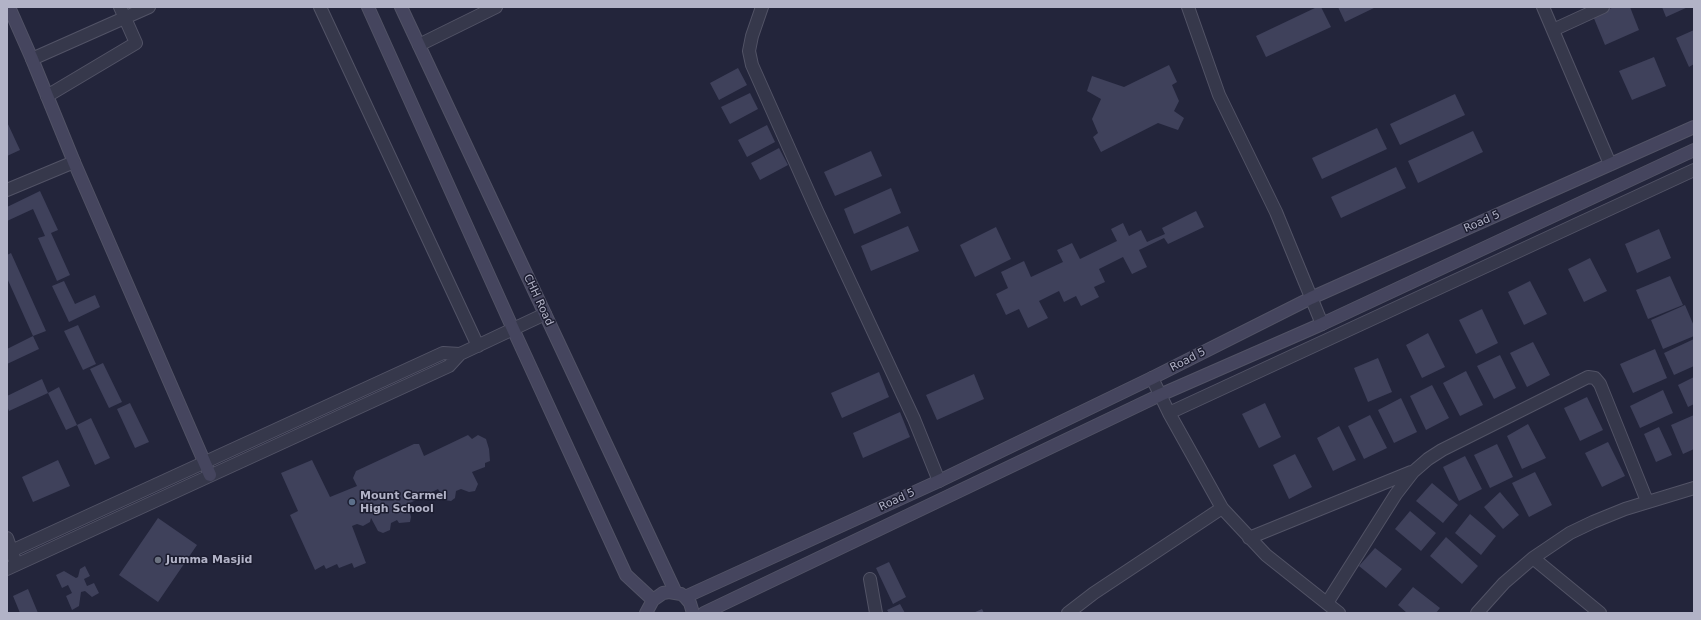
<!DOCTYPE html>
<html>
<head>
<meta charset="utf-8">
<style>
	body { margin:0 }
	#map { position:relative; width:1701px; height:620px; overflow:hidden; background:#23253b; font-family:"DejaVu Sans",sans-serif }
	canvas { display:block }
	.frame { position:absolute; inset:0; border:8px solid #b2b3c7; pointer-events:none }
</style>
</head>
<body>
<div id="map">
<canvas width="1701" height="620"></canvas>
<div class="frame"></div>
</div>
<script>
const context = document.querySelector('canvas').getContext('2d');
context.lineJoin = 'round';
function fillPath(path, color) { context.fillStyle = color; context.fill(path, 'evenodd'); }
const shape = rows => new Path2D(rows.map(r => 'M' + r).join(''));
function trace(path, color, width, dash) { context.strokeStyle = color; context.lineWidth = width; context.lineCap = dash ? 'butt' : 'round'; context.setLineDash(dash || []); context.stroke(path); }
function drawText(font, color, halo, rows, align = 'center') {
  context.font = font + ' "DejaVu Sans",sans-serif'; context.lineWidth = 3; context.setLineDash([]); context.textBaseline = 'middle'; context.strokeStyle = halo; context.fillStyle = color; for (const [text, x, y, turn = 0] of rows) {
    context.save(); context.translate(x, y); context.rotate((+turn || 0) * Math.PI / 180); context.textAlign = isNaN(turn) ? turn : align; if (halo) context.strokeText(text, 0, 0); context.fillText(text, 0, 0); context.restore();
  }
}
const building = shape([
	[1317,7,1321,7,1331,27,1266,57,1256,36],
	[1338,7,1376,7,1345,22],
	[1614,7,1630,7,1639,30,1605,45,1593,16],
	[1662,7,1688,7,1666,17],
	[1694,30,1694,64,1689,67,1676,38],
	[1654,57,1666,86,1632,100,1619,71],
	[1169,65,1177,82,1172,85,1179,101,1174,111,1184,118,1178,130,1158,123,1101,152,1093,137,1098,133,1092,119,1101,99,1087,91,1092,76,1124,87],
	[738,68,747,85,719,100,710,83],
	[750,93,758,109,730,124,721,107],
	[1455,94,1465,115,1400,145,1390,124],
	[7,122,20,150,7,156],
	[767,125,775,142,747,157,738,140],
	[1377,128,1387,149,1322,179,1312,158],
	[1473,131,1483,152,1418,183,1408,161],
	[779,148,788,165,760,180,751,163],
	[871,151,882,176,835,196,824,172],
	[1396,167,1406,188,1341,218,1331,197],
	[891,188,901,213,854,234,844,209],
	[40,191,58,230,51,233,70,275,57,281,38,238,45,236,33,209,7,221,7,207],
	[1196,211,1204,227,1168,244,1164,238,1139,250,1147,267,1132,274,1123,257,1099,269,1105,282,1094,287,1099,297,1081,306,1076,296,1064,302,1059,291,1039,301,1048,318,1028,328,1019,309,1006,315,996,294,1008,288,1001,272,1024,261,1031,277,1063,262,1057,250,1072,243,1080,259,1117,241,1111,229,1123,223,1129,236,1141,230,1147,242,1165,234,1162,228],
	[908,226,919,251,871,271,861,246],
	[996,227,1011,259,975,277,960,245],
	[1659,229,1671,258,1637,273,1625,244],
	[11,253,46,331,33,336,7,278,7,255],
	[1590,258,1607,291,1584,302,1568,269],
	[1670,276,1683,305,1648,319,1636,290],
	[64,281,75,304,95,295,100,307,69,322,52,286],
	[1530,281,1547,314,1524,325,1508,292],
	[1685,305,1694,326,1694,336,1663,349,1651,320],
	[1482,309,1498,343,1476,354,1459,320],
	[78,325,96,364,83,370,64,331],
	[1428,333,1445,367,1422,378,1406,345],
	[33,336,39,349,7,364,7,349],
	[1694,339,1694,366,1674,375,1664,353],
	[1533,342,1550,375,1527,387,1510,353],
	[1655,349,1667,378,1633,393,1620,364],
	[1500,355,1516,388,1494,399,1477,366],
	[1378,358,1392,392,1368,402,1354,368],
	[103,363,122,402,109,408,90,369],
	[1466,371,1483,405,1460,416,1443,383],
	[879,372,889,397,842,418,831,393],
	[974,374,984,399,937,420,926,395],
	[1694,377,1694,404,1688,407,1678,385],
	[42,379,48,393,9,411,7,406,7,396],
	[1432,385,1449,418,1426,430,1410,396],
	[59,387,77,425,66,430,48,393],
	[1663,390,1673,413,1640,428,1630,406],
	[1587,397,1603,430,1580,441,1564,408],
	[1401,398,1417,432,1394,443,1378,410],
	[130,403,149,442,135,448,117,409],
	[1265,403,1281,437,1259,448,1242,414],
	[900,412,910,437,863,458,853,433],
	[1370,415,1387,448,1364,459,1348,426],
	[1694,415,1694,449,1683,454,1671,425],
	[91,418,110,458,95,465,77,425],
	[1528,424,1546,458,1522,469,1507,436],
	[1339,426,1356,460,1333,471,1317,438],
	[1659,427,1672,455,1656,462,1644,434],
	[468,435,472,439,478,435,486,439,489,449,490,461,485,463,485,467,472,472,478,484,475,491,469,492,461,489,456,491,455,498,451,501,444,500,438,489,408,504,411,517,410,522,399,523,397,520,391,523,390,530,383,533,378,531,371,518,370,522,363,526,357,524,352,526,366,563,354,568,352,563,339,568,337,564,326,569,324,565,315,570,290,515,298,511,281,473,312,460,330,497,357,486,353,478,356,471,414,444,419,444,424,456],
	[1608,442,1625,476,1602,487,1585,453],
	[1497,444,1513,477,1490,488,1474,455],
	[1295,454,1312,487,1289,499,1273,465],
	[1465,456,1482,489,1459,501,1443,467],
	[58,460,70,486,33,502,22,477],
	[1535,472,1552,505,1529,517,1512,483],
	[1432,483,1458,505,1443,523,1416,501],
	[1500,492,1519,515,1503,529,1484,507],
	[1410,511,1436,533,1421,551,1395,529],
	[1470,514,1496,536,1481,555,1455,533],
	[158,518,197,545,158,602,119,575],
	[1446,537,1478,566,1462,584,1430,556],
	[1375,548,1402,569,1386,588,1359,566],
	[889,562,906,597,893,604,876,568],
	[85,566,90,576,84,579,87,586,94,583,99,593,92,597,85,591,81,592,79,606,72,610,66,596,72,593,68,585,62,588,56,575,64,571,76,578,78,577,80,569],
	[1413,587,1440,608,1436,613,1407,613,1398,605],
	[28,589,38,613,20,613,13,596],
	[900,604,905,613,889,613,887,610],
	[982,609,984,613,973,613]
]);
const street = shape([
	[320,7,478,346],
	[762,7,752,36,749,51,752,65,817,211,914,419,939,481],
	[1188,7,1219,95,1276,212,1322,324],
	[1543,7,1610,164],
	[1553,30,1603,7],
	[419,45,496,7],
	[32,59,149,7],
	[47,96,136,43,120,7],
	[7,190,74,162],
	[1152,378,1169,413,1222,508,1266,555,1339,613],
	[1169,413,1694,170],
	[7,538,14,558],
	[1249,538,1411,472],
	[7,553,443,353,460,354],
	[1533,558,1600,613],
	[7,569,449,366,460,354,545,314],
	[870,579,876,613],
	[1327,603,1396,494,1413,472,1428,459,1442,450,1588,377,1595,378,1600,384,1647,501],
	[1068,613,1094,593,1222,508],
	[1477,613,1504,583,1533,558,1570,533,1593,522,1625,509,1694,488]
]);
const secondary = shape([
	[9,7,32,59,74,162,210,475],
	[368,7,513,329,626,575,653,600],
	[401,7,676,593],
	[685,597,939,481,1152,378,1311,298,1694,127],
	[646,613,653,600,663,593,669,592,681,594,685,597,690,603,693,613],
	[704,613,1160,395,1322,324,1694,150]
]);
const markers = [
	[352,502,4,"#5c6f8a"],
	[158,560,4,"#6b7280"]
];
const streetNames = [
	["Road 5",1482,222,-24],
	["CHH Road",538,300,65],
	["Road 5",1188,360,-27],
	["Road 5",897,500,-25]
];
const poiNames = [
	["Mount Carmel",360,496],
	["High School",360,509],
	["Jumma Masjid",166,560]
];
fillPath(building, '#3f415b');
trace(street, '#525366', 14);
trace(secondary, '#525366', 14);
trace(street, '#36384b', 12);
trace(secondary, '#45455e', 12);
for (const [x, y, r, color] of markers) { const dot = new Path2D(); dot.arc(x, y, r, 0, 2 * Math.PI); context.fillStyle = color; context.fill(dot); trace(dot, '#1c1d30', 1.5); }
drawText('11px', '#b2b3c7', '#1c1d30', streetNames);
drawText('bold 11px', '#b2b3c7', '#1c1d30', poiNames, 'left');
</script>
</body>
</html>
